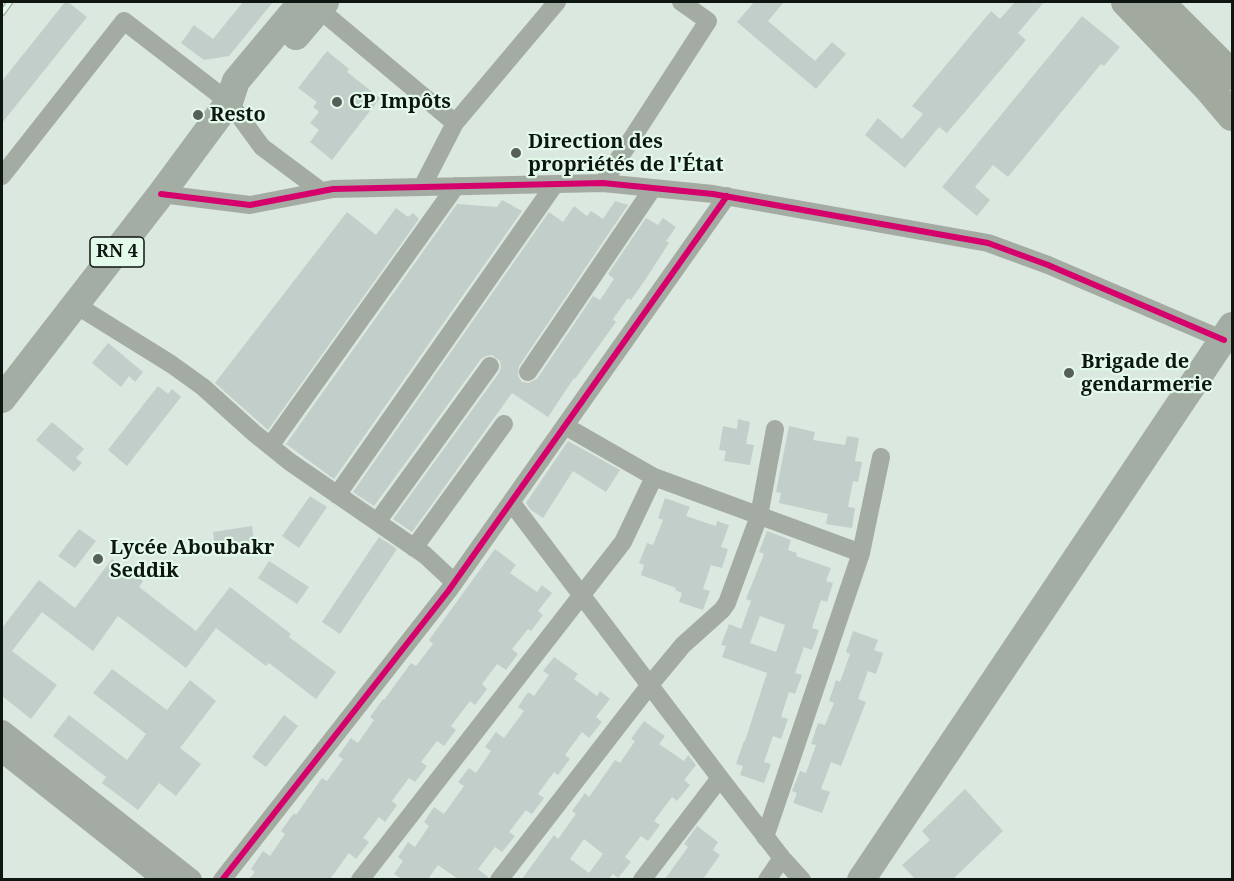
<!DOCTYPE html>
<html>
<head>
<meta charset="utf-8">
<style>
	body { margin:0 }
	#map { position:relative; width:1234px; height:881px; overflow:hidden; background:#dbe8df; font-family:"Noto Serif",serif }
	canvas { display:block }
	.frame { position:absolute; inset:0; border:3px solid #0e1611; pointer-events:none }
</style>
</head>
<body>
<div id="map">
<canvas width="1234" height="881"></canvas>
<div class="frame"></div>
</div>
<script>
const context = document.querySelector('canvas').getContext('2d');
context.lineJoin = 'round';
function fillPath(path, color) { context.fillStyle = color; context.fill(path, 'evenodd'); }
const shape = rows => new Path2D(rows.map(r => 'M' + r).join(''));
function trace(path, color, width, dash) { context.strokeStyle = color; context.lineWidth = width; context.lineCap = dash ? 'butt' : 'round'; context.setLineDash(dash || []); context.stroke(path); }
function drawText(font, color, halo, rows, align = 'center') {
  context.font = font + ' "Noto Serif",serif'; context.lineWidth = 4.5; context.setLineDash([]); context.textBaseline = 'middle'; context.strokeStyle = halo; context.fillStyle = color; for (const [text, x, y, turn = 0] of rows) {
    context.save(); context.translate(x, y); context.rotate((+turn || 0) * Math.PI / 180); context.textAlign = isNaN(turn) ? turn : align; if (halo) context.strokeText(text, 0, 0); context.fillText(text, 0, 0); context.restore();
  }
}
const building = shape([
	[65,2,68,2,87,17,2,123,2,81],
	[243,2,273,2,229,56,204,60,181,43,194,25,213,39],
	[754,2,784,2,768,21,815,61,832,42,846,54,816,89,737,22],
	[1015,2,1044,2,1018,33,1026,40,947,133,939,127,905,168,865,135,878,118,902,139,923,114,912,106,991,11,1000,19],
	[1082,16,1120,47,1104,66,1101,64,1008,177,993,165,975,187,990,200,977,216,942,187],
	[327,51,349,69,347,72,380,98,332,160,310,142,319,130,310,123,319,112,313,107,317,102,298,88],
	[502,200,522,211,334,479,286,444,457,204,497,207],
	[615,201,628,205,519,366,518,376,522,382,528,383,537,379,593,296,600,300,614,279,608,274,646,218,658,225,663,218,676,227,666,241,669,243,645,280,631,300,628,298,613,319,616,322,575,379,574,378,548,417,512,393,412,532,393,519,499,373,501,367,500,361,492,355,486,356,481,359,374,506,353,492,549,212,563,222,574,206,587,216,591,211,603,219],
	[396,208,408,217,413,213,419,219,268,430,215,383,347,212,376,235],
	[108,343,143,372,135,382,129,376,121,387,92,363],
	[158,386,168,394,172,389,181,397,127,466,108,450],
	[738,419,750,422,746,444,754,445,750,465,724,461,726,451,719,450,723,426,737,429],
	[52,422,84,449,76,458,82,463,74,472,36,440],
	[789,426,815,432,813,440,845,445,847,436,859,438,855,461,862,462,858,482,853,481,848,507,855,508,852,528,826,524,828,514,779,503,781,493,776,492],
	[568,441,620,470,606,492,573,471,543,518,531,510,526,503],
	[310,496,327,507,299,548,282,536],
	[665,498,690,507,686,516,716,526,717,521,729,525,721,547,728,549,722,568,711,565,703,589,710,591,703,610,679,602,682,593,675,590,676,588,641,575,644,565,639,563,647,543,653,545,663,520,658,518],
	[252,526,255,549,222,554,215,549,213,532],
	[79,529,96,541,75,568,58,556],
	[767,531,791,540,788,550,797,553,796,556,831,568,826,581,833,583,827,602,821,600,812,628,819,630,812,650,804,647,795,673,802,675,795,694,789,692,781,717,788,719,781,739,773,736,764,762,771,764,764,783,740,775,743,766,736,764,744,741,745,741,767,673,722,657,726,646,721,645,729,624,741,629,751,601,746,599,764,554,759,552],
	[760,616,785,625,776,652,750,643],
	[379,537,397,549,340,634,322,622],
	[495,549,516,565,510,573,537,592,542,585,552,593,538,611,543,615,531,631,528,629,512,649,518,654,506,670,497,664,482,684,487,689,475,705,470,701,451,726,456,730,444,746,437,741,421,762,427,766,415,782,409,778,392,801,397,805,385,822,379,817,363,838,369,842,356,859,349,853,330,879,249,879,255,872,251,869,263,851,270,856,285,834,281,831,294,813,296,815,322,778,327,781,343,759,338,756,351,738,358,743,374,720,370,717,383,699,384,700,411,663,416,666,433,644,429,640],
	[112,559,143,581,139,587,196,631,230,587,291,634,289,637,336,672,316,699,269,663,266,666,216,628,186,668,118,616,93,651,42,612,12,651,57,685,31,719,2,696,2,628,39,580,75,608],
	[269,561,309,587,297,604,258,578],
	[853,631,878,640,874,650,883,653,876,674,868,671,858,699,866,702,841,766,831,762,821,789,830,792,822,813,793,803,797,793,792,791,800,771,806,773,816,745,811,744,818,723,825,725,834,703,829,701,836,680,840,682,850,654,846,652],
	[554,657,578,674,574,679,597,696,600,691,610,699,596,717,602,722,589,738,582,732,565,755,570,759,558,775,554,772,538,794,544,798,532,814,526,810,509,832,515,836,502,852,495,847,478,869,488,877,488,879,458,879,438,865,428,879,402,879,394,874,403,861,398,857,408,842,415,847,429,826,424,822,434,807,444,814,464,786,458,782,469,768,476,773,491,751,485,747,496,732,504,738,524,711,518,707,528,692,534,696,549,675,543,671],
	[112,669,167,710,190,680,216,701,180,748,201,764,176,796,159,783,138,810,102,783,106,777,53,736,69,715,127,760,146,734,93,693],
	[284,715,298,726,266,767,252,757],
	[644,721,665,736,659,744,684,761,688,755,696,765,684,780,690,785,677,801,672,797,654,821,660,825,648,841,641,836,625,857,631,862,618,878,613,874,609,879,522,879,554,835,558,839,576,814,572,811,585,793,589,797,615,760,620,763,635,741,631,739],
	[584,839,603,854,589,873,570,859],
	[965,789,1003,831,953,879,915,879,902,865,930,840,922,831],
	[697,826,718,842,713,850,720,855,703,879,665,879,688,847,684,844]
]);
const minor = shape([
	[319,9,455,123],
	[2,176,124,21,229,102,262,147,321,191],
	[603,183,708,21,681,2],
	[422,187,455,123,557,2],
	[161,194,250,205,333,189,603,183,713,194,988,243,1048,265,1224,340],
	[76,305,171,364,203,387,254,433,290,462,425,555,454,582],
	[528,372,653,188],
	[565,426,654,477,861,553],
	[270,446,456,186],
	[337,495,555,184],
	[511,502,720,778,782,858,802,880],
	[377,522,490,366],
	[414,548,504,424],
	[765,837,861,553,881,457],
	[222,880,449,590,727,196],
	[360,880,623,542,654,477],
	[499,880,649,686,683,645,722,610,727,603,759,516,775,429],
	[642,880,720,778],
	[767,880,782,858]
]);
const tertiary = shape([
	[2,731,191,880],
	[2,751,165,880]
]);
const primary = shape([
	[296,36,325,2],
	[2,399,161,194,229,102,236,81,302,2],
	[861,880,1232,326]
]);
const trunk = shape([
	[1126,2,1210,90,1232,116],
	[1159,2,1232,75]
]);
const rail = shape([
	[2,13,10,2]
]);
const cycleway = shape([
	[161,194,250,205,333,189,603,183,713,194,988,243,1048,265,1224,340],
	[222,880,449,590,727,196]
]);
const markers = [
	[337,102,6,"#566059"],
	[198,115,6,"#566059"],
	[516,153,6,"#566059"],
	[1069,373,6,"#566059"],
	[98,559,6,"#566059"]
];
const shields = [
	[117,252,54]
];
const shieldNames = [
	["RN 4",117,252]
];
const poiNames = [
	["CP Impôts",349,102],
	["Resto",210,115],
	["Direction des",528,142],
	["propriétés de l'État",528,165],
	["Brigade de",1081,362],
	["gendarmerie",1081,385],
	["Lycée Aboubakr",110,548],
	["Seddik",110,571]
];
fillPath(building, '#c2cec9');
trace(minor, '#a4aba3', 18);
trace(tertiary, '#a4aba3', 22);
trace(primary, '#a4ada3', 28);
trace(trunk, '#a2aaa0', 30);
trace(rail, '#a6aea7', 7);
trace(rail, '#e3faea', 4.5, [14]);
trace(cycleway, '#d6006c', 6);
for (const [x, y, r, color] of markers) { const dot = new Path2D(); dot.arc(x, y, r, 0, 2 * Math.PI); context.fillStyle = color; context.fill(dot); trace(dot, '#e3faea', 2); }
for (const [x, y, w] of shields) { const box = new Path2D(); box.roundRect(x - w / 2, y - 15, w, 30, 4.5); context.fillStyle = '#e3faea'; context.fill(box); trace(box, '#0e1611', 1.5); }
drawText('bold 18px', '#0e1611', null, shieldNames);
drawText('bold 20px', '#0e1611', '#e3faea', poiNames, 'left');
</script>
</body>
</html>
